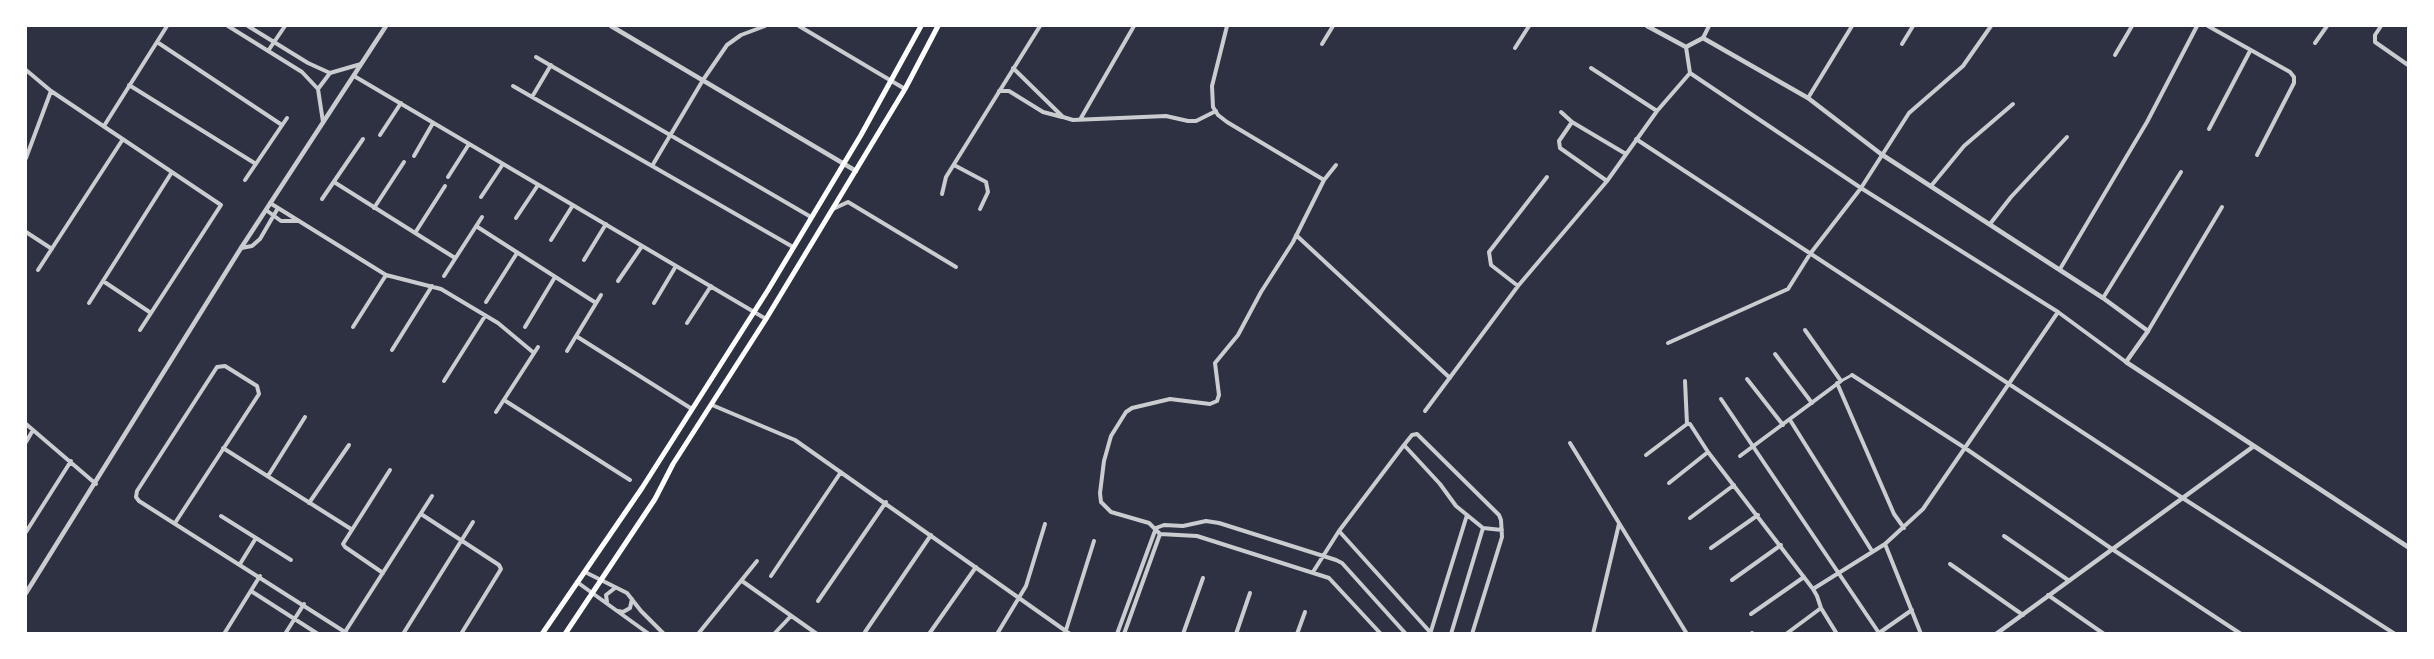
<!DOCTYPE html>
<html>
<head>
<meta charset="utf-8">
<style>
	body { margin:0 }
	#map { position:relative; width:2434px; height:659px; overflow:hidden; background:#2d3142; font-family:"Archivo Narrow",sans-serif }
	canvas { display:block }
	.frame { position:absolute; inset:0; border:27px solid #fff; pointer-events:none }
</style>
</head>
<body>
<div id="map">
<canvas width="2434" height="659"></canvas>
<div class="frame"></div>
</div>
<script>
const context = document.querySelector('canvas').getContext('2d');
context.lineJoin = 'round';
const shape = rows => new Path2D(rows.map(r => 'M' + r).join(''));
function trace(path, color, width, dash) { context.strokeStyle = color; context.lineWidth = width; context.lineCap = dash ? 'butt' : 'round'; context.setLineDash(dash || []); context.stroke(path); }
const pedestrian = shape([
	[1841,381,1852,375]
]);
const minor = shape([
	[228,26,302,72,318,89],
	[248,26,308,63,330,73],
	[799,26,905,89],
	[1227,26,1212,86,1213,107,1218,115,1227,122,1324,180],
	[2208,26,2290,72,2294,77,2294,83,2257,155],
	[2381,26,2375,35,2375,42,2408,65],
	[1703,38,1709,26],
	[157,42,282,125],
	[2315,43,2327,26],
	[1322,44,1333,26],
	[1902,44,1913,26],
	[1686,47,1690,73,1861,188,2058,312,2126,362],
	[1515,48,1529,26],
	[268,51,285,26],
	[2115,55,2132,26],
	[536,57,811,217],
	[1013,68,1063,117,1073,120,1166,116,1188,121,1196,121,1216,111],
	[1591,68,1657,111],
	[26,70,51,91,221,205,140,330],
	[354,76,766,319],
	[129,85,256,164],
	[513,86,793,247],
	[999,91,1009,91,1043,112,1062,117],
	[532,97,551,65],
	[1808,98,1852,26],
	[1561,112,1572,122,1626,154],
	[1081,118,1134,26],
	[323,122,318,89,330,73,361,64],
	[1572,122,1559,141,1560,148,1607,181],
	[104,126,167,26],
	[2209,129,2250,51],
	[380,135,401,103],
	[1636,139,2181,497,2395,634],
	[414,156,433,123],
	[26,158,51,91],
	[954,165,986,182,988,192,980,209],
	[652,166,703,80,727,45,741,35,765,26],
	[448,177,469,144],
	[245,180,287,118],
	[334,182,455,258],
	[1931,186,1964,146,2013,104],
	[942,194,946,177,1040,26],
	[481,197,503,164],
	[322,199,363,139],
	[270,203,386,275,441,289,498,323,534,353],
	[374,208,404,162],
	[833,209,848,202,956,267],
	[266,210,281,221,298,221],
	[516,218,538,185],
	[1990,224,2011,197,2067,137],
	[476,226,596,303],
	[26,232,52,249],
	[415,233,445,186],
	[1296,235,1450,378],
	[551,240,573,205],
	[241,248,252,246,260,239,278,208],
	[584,260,606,224],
	[2060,269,2147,122,2197,26],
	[38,270,123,139],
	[444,276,482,217],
	[103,281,151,313],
	[618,281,642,246],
	[1518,286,1491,265,1489,252,1547,177],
	[2103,298,2181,172],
	[486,302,517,253],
	[89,303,172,172],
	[654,303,676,266],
	[687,323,711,286],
	[353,327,386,275],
	[525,327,555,277],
	[2148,331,2222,207],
	[576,336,692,409],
	[1668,343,1788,289,1810,254,1861,188,1909,113,1963,66,1991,26],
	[392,350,432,286],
	[567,351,601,295],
	[1775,354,1812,403],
	[1852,375,1965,448,2112,549,2241,634],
	[1747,379,1783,425],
	[444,381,485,316],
	[1685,381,1687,424],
	[1837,383,1894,514,1904,528],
	[1721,399,1879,633],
	[504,400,630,480],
	[712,405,795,440,1070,634],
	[1425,411,1518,286,1607,181,1657,111,1690,73],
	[496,412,538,347],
	[1790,420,1872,551],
	[26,424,96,484],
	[1687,424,1690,424,1708,452,1813,589,1817,596,1821,608,1837,634],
	[26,442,33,430],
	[1570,443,1687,634],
	[1404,445,1440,484,1456,506,1483,528,1502,530],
	[223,448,351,529],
	[1646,455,1687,424],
	[1740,456,1841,381,1805,330],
	[268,476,305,417],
	[1669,483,1708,452],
	[309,503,349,445],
	[421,514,499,565,501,569,461,634],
	[221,516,291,560],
	[1690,518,1734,485],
	[175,523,259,394,257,386,225,366,217,367,137,491,136,497,139,501,348,634],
	[1156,528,1164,525,1183,526,1206,521,1219,523,1336,560,1342,563,1406,634],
	[1339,531,1430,632],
	[26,532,71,461],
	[1160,534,1149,523,1111,512,1101,502,1100,493,1104,461,1111,436,1126,412,1132,408,1170,399,1210,404,1217,401,1219,395,1215,363,1238,335,1261,292,1293,242,1324,180,1336,165],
	[1160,534,1197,536,1329,578,1381,634],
	[2004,536,2068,580],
	[1885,544,1921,634],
	[1711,548,1758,515],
	[240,564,256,538],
	[1950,564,2023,615],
	[585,572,627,593,641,611,664,634],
	[1313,572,1339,531,1404,445,1412,435,1417,434,1499,515,1501,520,1502,537,1472,634],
	[383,573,345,547,343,544,390,470],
	[771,576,841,472],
	[1732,580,1781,545],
	[742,581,817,634],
	[577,582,649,634],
	[1813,589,1885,544,1923,509,2058,312],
	[251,591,318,634],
	[2048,595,2104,634],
	[818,601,886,502],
	[607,602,606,595,615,588],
	[618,611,623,612,630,608,632,599],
	[1751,614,1804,577],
	[1066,630,1094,541],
	[1431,631,1467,515],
	[345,632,432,496],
	[865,632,931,535],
	[1752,633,1753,634],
	[1879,633,1912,610],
	[224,634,260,576],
	[285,634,304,604],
	[403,634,473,522],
	[698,634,757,561],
	[774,634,791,616],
	[929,634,976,567],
	[997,634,1026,586,1045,524],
	[1117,634,1156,528],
	[1124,634,1160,534],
	[1183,634,1203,578],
	[1236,634,1250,593],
	[1297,634,1305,612],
	[1451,634,1483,528],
	[1593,634,1619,524],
	[1786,634,1821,608]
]);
const tertiary = shape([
	[611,26,856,171],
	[1647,26,1686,47,1703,38,1808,98,1881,154,2103,298,2148,331,2126,362,2408,547],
	[26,593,241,248,386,26],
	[1996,634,2254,446]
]);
const secondary = shape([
	[542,634,642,488,768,290,861,135,921,26],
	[565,634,655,499,673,464,766,319,905,89,938,26]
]);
trace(pedestrian, '#caccd0', 3);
trace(minor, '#caccd0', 4);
trace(tertiary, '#caccd0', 4.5);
trace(secondary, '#fff', 5);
</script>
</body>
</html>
